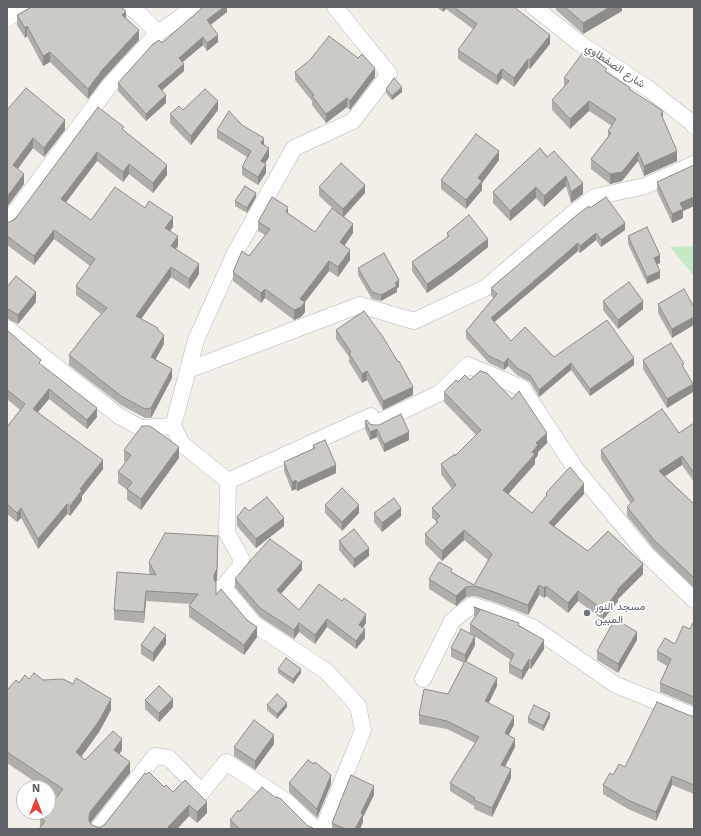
<!DOCTYPE html>
<html>
<head>
<meta charset="utf-8">
<style>
	body { margin:0 }
	#map { position:relative; width:701px; height:836px; overflow:hidden; background:#f1efe8; font-family:"Work Sans",sans-serif }
	canvas { display:block }
	.frame { position:absolute; inset:0; border:8px solid #5f6368; pointer-events:none }
	.north { position:absolute; left:16px; top:780px; width:40px; height:40px; box-sizing:border-box; background:#fff; border:1px solid #bfc1c3; border-radius:50%; rotate:0deg; font-size:11px; font-weight:700; line-height:16px; text-align:center; color:#5f6368 }
	.north::after { content:''; display:block; margin:auto; width:14px; height:18px; background:#ea4335; clip-path:polygon(50% 0,100% 100%,50% 72%,0 100%) }
</style>
</head>
<body>
<div id="map">
<canvas width="701" height="836"></canvas>
<div class="frame"></div>
<div class="north">N</div>
</div>
<script>
const context = document.querySelector('canvas').getContext('2d');
context.lineJoin = 'round';
function fillPath(path, color) { context.fillStyle = color; context.fill(path, 'evenodd'); }
const shape = rows => new Path2D(rows.map(r => 'M' + r).join(''));
function trace(path, color, width, dash) { context.strokeStyle = color; context.lineWidth = width; context.lineCap = dash ? 'butt' : 'round'; context.setLineDash(dash || []); context.stroke(path); }
function drawText(font, color, halo, rows, align = 'center') {
  context.font = font + ' "Work Sans",Vazirmatn,sans-serif'; context.lineWidth = 3.5; context.setLineDash([]); context.textBaseline = 'middle'; context.strokeStyle = halo; context.fillStyle = color; for (const [text, x, y, turn = 0] of rows) {
    context.save(); context.translate(x, y); context.rotate((+turn || 0) * Math.PI / 180); context.textAlign = isNaN(turn) ? turn : align; if (halo) context.strokeText(text, 0, 0); context.fillText(text, 0, 0); context.restore();
  }
}
const green = shape([
	[694,246,694,276,670,247]
]);
const minor = shape([
	[130,7,138,13,158,33,195,7],
	[534,7,578,42,650,90,691,122,694,126],
	[7,19,23,7],
	[7,223,110,85,158,33],
	[7,328,119,416,141,428,173,426,182,444,228,481,371,416,375,424,440,393,468,365,522,388,575,468,647,555,694,600],
	[188,370,360,305,414,321,485,288,572,214,595,197,645,186,694,164],
	[173,426,196,340,235,253,294,148,353,121,389,74,335,7],
	[228,481,227,533,241,558,240,567,223,587,254,624,326,671,358,706,363,730,323,829],
	[423,679,452,621,472,605,494,612,534,628,616,685,694,716],
	[98,829,155,756,169,758,202,792,226,762,287,802,315,829]
]);
const wall = shape([
	[31,7,81,7,126,18,139,40,103,79,88,99,50,62,43,66,27,36,25,38,17,25,17,15],
	[201,7,227,7,227,12,211,25,218,42,207,51,203,45,183,62,184,71,162,90,166,103,146,121,118,91,118,83,162,43,201,9],
	[437,7,514,7,550,44,530,69,528,68,514,87,502,78,497,85,458,59,458,50,473,29,446,9,443,12],
	[556,7,622,7,622,11,583,34,556,10],
	[358,58,375,77,350,110,347,107,326,123,312,105,312,101,295,80,295,72],
	[607,73,630,90,663,119,677,161,644,176,638,161,622,181,610,184,591,169,591,159,608,137,608,131,612,126,589,111,570,129,552,110,552,100,564,87,564,78],
	[386,89,402,92,392,100,386,93],
	[7,110,65,130,44,157,33,148,18,169,24,184,7,207],
	[183,110,218,110,191,145,170,123,170,114],
	[242,125,264,144,269,157,265,163,266,173,258,185,242,175,242,167,247,157,217,138,217,130],
	[124,130,167,175,153,193,129,174,123,182,97,161,66,202,91,220,173,227,170,231,178,246,175,249,199,274,189,289,171,277,141,319,158,330,164,344,155,360,172,378,151,418,145,418,121,405,69,365,69,355,93,324,93,323,101,314,76,295,76,286,90,266,54,239,34,265,7,245,7,222,10,222],
	[540,148,583,194,571,203,566,186,544,207,536,198,510,221,493,203,493,192],
	[499,160,482,183,482,190,466,209,441,189,441,180],
	[694,165,694,206,683,211,683,218,672,223,657,191,657,182],
	[319,187,365,193,344,217,353,233,344,246,350,260,338,277,329,271,305,302,305,312,301,317,294,320,265,298,261,303,233,281,233,272,249,256,265,235,258,231,258,222,288,214,315,232,339,214,319,196],
	[256,197,247,213,235,206,235,201],
	[590,208,625,230,601,247,596,240,580,253,578,251,494,322,511,341,554,357,634,365,590,396,571,370,539,397,530,382,517,375,508,366,504,370,489,363,466,338,466,331,493,298,491,295,491,288],
	[447,233,488,247,453,275,427,293,412,271,412,262,447,238],
	[628,236,660,263,657,264,660,278,647,284,628,244],
	[358,268,399,287,397,288,397,292,381,301,372,299,358,275],
	[7,287,36,302,18,324,8,319,7,319],
	[684,289,672,338,658,313,658,304],
	[603,301,643,309,618,329,603,310],
	[7,330,41,365,97,417,87,429,49,399,38,412,103,469,82,496,82,500,70,516,67,514,38,549,21,518,17,522,7,514,7,427,20,410,7,399],
	[336,330,398,362,413,395,383,410,367,380,362,383,349,362,349,357,336,339],
	[643,360,684,369,693,392,667,408,643,369],
	[470,380,547,443,538,452,538,455,535,459,535,464,508,494,532,513,546,497,546,493,584,494,554,526,588,551,643,574,618,599,618,601,603,620,578,601,568,613,546,596,544,598,539,595,528,615,497,603,475,596,466,597,456,606,429,589,429,579,452,572,474,585,488,560,464,540,442,561,425,544,425,534,436,524,436,521,432,518,432,508,452,489,441,474,441,464,455,456,476,435,444,402,444,392,458,382],
	[365,421,370,424,409,440,384,452,377,437,370,440,365,429],
	[694,423,694,482,682,465,665,476,694,504,694,588,654,549,627,516,627,507,631,504,601,459,601,450,679,433],
	[313,445,336,473,297,491,296,489,292,491,284,471,284,462,313,449],
	[124,450,179,458,141,510,127,500,127,490,118,483,118,472,126,462,124,461],
	[325,505,359,513,342,531,325,513],
	[249,511,284,526,256,548,237,526,237,517],
	[374,513,401,516,382,532,374,522],
	[339,541,369,556,354,568,339,550],
	[218,547,217,580,215,582,216,594,257,637,244,655,189,617,189,606,191,604,146,601,144,623,114,620,114,610,150,575,149,572,149,562],
	[302,570,281,594,299,610,366,623,363,628,365,638,356,649,327,627,315,644,299,632,294,639,260,617,235,587,235,579],
	[474,607,519,625,544,649,531,669,529,668,522,680,509,673,509,664,511,660,470,633,470,624,475,617,474,616],
	[694,621,694,706,660,692,660,683,667,666,657,660,657,651,675,644,690,629],
	[637,640,618,673,597,660,597,651],
	[166,644,153,662,141,654,141,645],
	[475,645,466,662,497,686,489,703,514,725,508,735,515,747,505,767,511,778,492,817,474,809,474,806,450,791,450,783,475,743,447,729,419,724,419,715,448,694,464,663,451,657,451,648],
	[278,669,301,673,293,684,278,673],
	[29,679,43,680,111,710,99,732,81,757,85,760,122,750,119,754,130,773,91,823,92,825,97,827,101,827,164,787,173,792,207,813,197,823,189,816,177,829,40,827,40,818,57,796,48,790,48,788,44,788,7,763,7,688,8,689,19,683],
	[145,700,173,707,159,722,145,709],
	[267,705,287,707,277,719,267,710],
	[691,716,694,716,694,794,672,785,656,821,628,809,603,794,603,785,613,775,625,767],
	[550,717,543,731,528,723,528,718],
	[274,744,255,770,234,756,234,747],
	[289,783,331,784,317,818,289,792],
	[374,795,363,817,363,822,360,829,332,829,332,823],
	[239,812,308,826,313,829,230,829,230,820]
]);
const shadedWall = shape([
	[224,7,227,7,227,12,207,27,207,20],
	[443,7,446,7,446,9,443,12],
	[610,7,622,7,622,11,583,34,583,23],
	[126,11,126,21,122,15],
	[27,26,27,36,25,38,25,28],
	[139,30,139,40,103,79,88,99,88,89,103,69],
	[218,35,218,42,207,51,207,43],
	[550,35,550,44,530,69,530,60],
	[203,37,203,45,179,65,179,58],
	[50,52,50,62,43,66,43,56],
	[528,59,528,68,514,87,514,78],
	[184,64,184,71,158,94,158,86],
	[375,68,375,77,350,110,350,101],
	[502,69,502,78,497,85,497,76],
	[402,87,402,92,392,100,392,96],
	[166,95,166,103,146,121,146,114],
	[347,98,347,107,326,123,326,114],
	[218,101,218,110,191,145,191,136],
	[589,101,589,111,570,129,570,119],
	[663,111,663,121,661,114],
	[65,120,65,130,44,157,44,148],
	[33,138,33,148,13,175,13,165],
	[264,138,264,147,261,143],
	[269,148,269,157,261,170,261,161],
	[499,151,499,160,482,183,482,190,466,209,466,200,478,178],
	[677,151,677,161,644,176,644,166],
	[97,152,97,161,61,209,61,199],
	[638,152,638,161,622,181,610,184,610,174],
	[129,164,129,174,123,182,123,172],
	[266,164,266,173,258,185,258,177],
	[167,165,167,175,153,193,153,183],
	[24,174,24,184,7,207,7,197],
	[566,176,566,186,544,207,544,196],
	[583,183,583,194,571,203,571,192],
	[365,185,365,193,343,217,343,209],
	[536,187,536,198,510,221,510,211],
	[256,193,256,197,247,213,247,208],
	[694,197,694,206,683,211,683,218,672,223,672,214,680,203],
	[288,207,288,217,286,212],
	[173,217,173,227,165,237,165,228],
	[625,223,625,230,601,247,601,240],
	[353,224,353,233,340,252,340,242],
	[54,230,54,239,34,265,34,256],
	[596,233,596,240,580,253,580,246],
	[178,236,178,246,171,256,171,246],
	[488,239,488,247,453,275,427,293,427,284],
	[578,243,578,251,491,325,491,318],
	[350,250,350,260,338,277,338,267],
	[660,255,660,263,654,266,654,258],
	[329,261,329,271,301,307,305,302,305,312,301,317,294,320,294,310,300,299],
	[199,264,199,274,189,289,189,279],
	[171,267,171,277,136,326,136,316],
	[660,271,660,278,647,284,647,277],
	[399,280,399,287,397,288,397,292,381,301,381,295,395,283],
	[265,289,265,298,261,303,261,293],
	[36,292,36,302,18,324,18,315],
	[643,301,643,309,618,329,618,320],
	[694,317,694,325,672,338,672,329],
	[164,335,164,344,151,367,151,357],
	[508,358,508,366,504,370,504,363],
	[634,358,634,365,590,396,590,389],
	[571,363,571,370,539,397,539,390],
	[172,369,172,378,151,418,151,408],
	[367,371,367,380,362,383,362,374],
	[693,384,693,392,667,408,667,399],
	[413,387,413,395,383,410,383,401],
	[49,389,49,399,33,418,33,409],
	[97,408,97,417,87,429,87,420],
	[377,429,377,437,370,440,370,432],
	[409,432,409,440,384,452,384,444],
	[547,433,547,443,538,452,538,455,535,459,535,464,503,500,503,490,532,452,536,443],
	[179,447,179,458,141,510,141,499],
	[682,456,682,465,659,480,659,471],
	[103,460,103,469,82,496,82,500,70,516,70,506,80,489],
	[336,465,336,473,297,491,297,483],
	[296,480,296,489,292,491,292,482],
	[584,484,584,494,549,532,549,523],
	[67,504,67,514,38,549,38,539],
	[359,505,359,513,342,531,342,522],
	[21,508,21,518,17,522,17,513],
	[401,508,401,516,382,532,382,523],
	[284,518,284,526,256,548,256,539],
	[464,530,464,540,442,561,442,551],
	[218,536,217,580,214,585,214,575],
	[369,548,369,556,354,568,354,559],
	[302,562,302,570,277,598,277,590],
	[643,564,643,574,618,599,618,601,603,620,603,610,617,590],
	[539,585,539,595,528,615,528,605],
	[546,586,546,596,544,598,544,588],
	[466,587,466,597,456,606,456,596],
	[146,591,146,601,144,623,144,612],
	[578,591,578,601,568,613,568,603],
	[366,614,366,623,359,633,359,625],
	[327,619,327,627,315,644,315,635],
	[299,623,299,632,294,639,294,630],
	[257,627,257,637,244,655,244,645],
	[365,629,365,638,356,649,356,641],
	[637,632,637,640,618,673,618,664],
	[166,635,166,644,153,662,153,653],
	[475,636,475,645,465,664,465,655],
	[544,640,544,649,531,669,531,661],
	[529,659,529,668,522,680,522,671],
	[301,669,301,673,293,684,293,679],
	[497,678,497,686,485,710,485,701],
	[111,699,111,710,99,732,76,764,76,752],
	[173,699,173,707,159,722,159,713],
	[287,703,287,707,277,719,277,714],
	[550,713,550,717,543,731,543,726],
	[514,716,514,725,505,742,505,733],
	[274,735,274,744,255,770,255,761],
	[122,739,122,750,114,761,114,750],
	[515,739,515,747,501,774,501,765],
	[130,762,130,773,90,823,89,828,89,817,90,812],
	[511,769,511,778,492,817,492,808],
	[331,775,331,784,317,818,317,809],
	[672,776,672,785,656,821,656,812],
	[374,786,374,795,363,817,363,822,360,829,355,829,361,813],
	[207,802,207,813,197,823,197,812],
	[189,805,189,816,177,829,168,829,168,827]
]);
const building = shape([
	[32,7,121,7,126,11,122,15,139,30,103,69,88,89,50,52,43,56,27,26,25,28,17,15,32,7],
	[201,7,224,7,207,20,218,35,207,43,203,37,179,58,184,64,158,86,166,95,146,114,118,83,153,44,159,40,162,43,202,8,201,7],
	[454,7,514,7,550,35,530,60,528,59,514,78,502,69,497,76,458,50,477,24,454,7],
	[565,7,610,7,583,23,565,7],
	[329,36,358,58,362,54,375,68,350,101,347,98,326,114,312,96,314,95,295,72,310,60,329,36],
	[584,51,607,69,605,71,630,88,629,89,663,111,661,114,677,151,644,166,638,152,622,172,610,174,591,159,611,133,608,131,616,119,589,101,570,119,552,100,569,81,564,78,584,51],
	[394,78,402,87,392,96,386,89,394,78],
	[26,88,65,120,44,148,33,138,13,165,24,174,7,197,7,110,26,88],
	[205,89,218,101,191,136,170,114,179,106,183,110,205,89],
	[98,107,124,127,122,129,167,165,153,183,129,164,123,172,97,152,61,199,91,220,115,187,145,208,149,201,173,217,165,228,178,236,171,246,199,264,189,279,171,267,136,316,158,328,157,329,164,335,151,357,172,369,151,408,145,409,121,396,69,355,93,324,93,323,107,308,76,286,95,259,54,230,34,256,7,236,7,222,10,222,15,219,98,107],
	[229,111,242,125,264,138,261,143,269,148,261,161,266,164,258,177,242,167,251,151,217,130,229,111],
	[476,134,499,151,478,178,482,181,466,200,441,180,476,134],
	[540,148,547,157,554,151,583,183,571,192,566,176,544,196,536,187,510,211,493,192,540,148],
	[341,163,365,185,343,209,319,187,341,163],
	[694,165,694,197,680,203,683,209,672,214,657,182,694,165],
	[245,186,256,193,247,208,235,201,245,186],
	[272,197,288,207,286,212,315,232,332,208,353,224,340,242,350,250,338,267,329,261,300,299,305,302,301,307,294,310,265,289,261,293,233,272,242,251,249,256,270,229,258,222,272,197],
	[606,197,625,223,601,240,596,233,580,246,578,243,491,318,511,341,525,327,554,357,607,320,634,358,590,389,571,363,539,390,530,375,517,368,508,358,504,363,489,356,466,331,497,294,491,288,578,214,589,206,590,208,606,197],
	[469,215,488,239,453,266,427,284,412,262,449,236,447,233,469,215],
	[647,227,660,255,654,258,660,271,647,277,628,236,647,227],
	[384,253,399,280,395,283,397,286,381,295,372,292,358,268,384,253],
	[16,276,36,292,18,315,8,309,7,309,7,287,16,276],
	[629,282,643,301,618,320,603,301,629,282],
	[684,289,694,307,694,317,672,329,658,304,684,289],
	[364,311,383,337,398,362,399,361,413,387,383,401,367,371,362,374,349,353,351,352,336,330,364,311],
	[7,330,41,360,39,363,97,408,87,420,49,389,33,409,103,460,80,489,82,490,70,506,67,504,38,539,21,508,17,513,7,504,7,427,25,404,7,390,7,330],
	[671,343,684,364,682,365,693,384,667,399,643,360,671,343],
	[480,371,487,373,512,399,519,391,547,433,536,443,538,445,532,452,535,454,503,490,532,513,547,495,546,493,570,467,584,484,549,523,588,551,608,531,643,564,617,590,618,591,603,610,578,591,568,603,546,586,544,588,539,585,528,605,497,593,475,586,466,587,456,596,429,579,439,562,452,569,451,572,474,585,492,554,464,530,442,551,425,534,438,522,436,520,440,516,432,508,456,485,441,464,455,454,455,456,481,430,444,392,456,380,458,382,465,375,470,380,480,371],
	[662,409,679,433,694,423,694,473,682,456,659,471,694,504,694,578,654,540,627,507,634,500,601,450,662,409],
	[401,414,409,432,384,444,377,429,370,432,365,421,367,420,370,424,374,425,379,425,401,414],
	[142,426,150,426,179,447,141,499,127,489,132,482,118,472,131,455,124,450,142,426],
	[325,440,336,465,297,483,296,480,292,482,284,462,315,448,313,445,325,440],
	[342,488,359,505,342,522,325,505,342,488],
	[267,497,284,518,256,539,237,517,245,507,249,511,267,497],
	[394,498,401,508,382,523,374,513,394,498],
	[354,529,369,548,354,559,339,541,354,529],
	[165,533,218,536,217,569,214,575,214,579,216,583,216,595,221,589,247,620,257,627,244,645,189,606,198,594,146,591,144,612,114,610,117,572,156,575,149,562,165,533],
	[270,539,302,562,277,590,299,610,319,584,342,601,344,598,366,614,359,625,365,629,356,641,327,619,315,635,299,623,294,630,260,608,235,579,249,562,270,539],
	[474,607,519,623,518,625,544,640,531,661,529,659,522,671,509,664,514,654,470,624,480,610,474,607],
	[615,619,637,632,618,664,597,651,615,619],
	[694,621,694,697,660,683,671,659,657,651,665,638,675,644,683,626,690,629,694,621],
	[154,627,166,635,153,653,141,645,154,627],
	[461,629,475,636,465,655,451,648,461,629],
	[286,658,301,669,293,679,278,669,286,658],
	[465,661,497,678,485,701,514,716,505,733,515,739,501,765,511,769,492,808,474,800,475,798,450,783,479,737,447,721,419,715,424,689,448,694,465,661],
	[34,673,43,680,63,679,73,684,76,678,111,699,99,721,76,752,85,760,113,731,122,739,114,750,130,762,90,812,89,817,89,821,92,825,97,827,101,827,105,824,145,773,147,774,149,772,164,787,166,785,173,792,185,780,207,802,197,812,189,805,168,827,170,829,39,829,45,821,40,818,45,812,48,812,48,808,63,789,7,752,7,688,8,689,16,680,19,683,25,675,29,679,34,673],
	[159,686,173,699,159,713,145,700,159,686],
	[277,694,287,703,277,714,267,705,277,694],
	[657,702,691,716,694,716,694,785,672,776,656,812,628,800,603,785,610,773,613,775,619,764,625,767,657,702],
	[534,705,550,713,543,726,528,718,534,705],
	[254,720,274,735,255,761,234,747,254,720],
	[308,760,314,764,315,762,331,775,317,809,289,783,308,760],
	[351,775,374,786,361,813,363,814,355,829,345,829,332,823,351,775],
	[262,787,276,798,277,797,281,799,308,826,313,828,312,829,240,829,230,820,238,810,239,812,262,787]
]);
const markers = [
	[587,613,4,"#6b7280"]
];
const streetNames = [
	["شارع الصفطاوي",615,66,34]
];
const worshipNames = [
	["مسجد النور",595,607],
	["المبين",595,620]
];
fillPath(green, '#c5e8c5');
trace(minor, '#b5b8bc', 17);
trace(minor, '#fff', 16);
fillPath(wall, '#afaea9');
fillPath(shadedWall, '#8f8d8a');
fillPath(building, '#cccac5');
trace(building, '#8f8d8a', 1);
for (const [x, y, r, color] of markers) { const dot = new Path2D(); dot.arc(x, y, r, 0, 2 * Math.PI); context.fillStyle = color; context.fill(dot); trace(dot, '#fff', 1.5); }
drawText('11px', '#5f6368', '#fff', streetNames);
drawText('11px', '#5b616d', '#fff', worshipNames, 'left');
</script>
</body>
</html>
